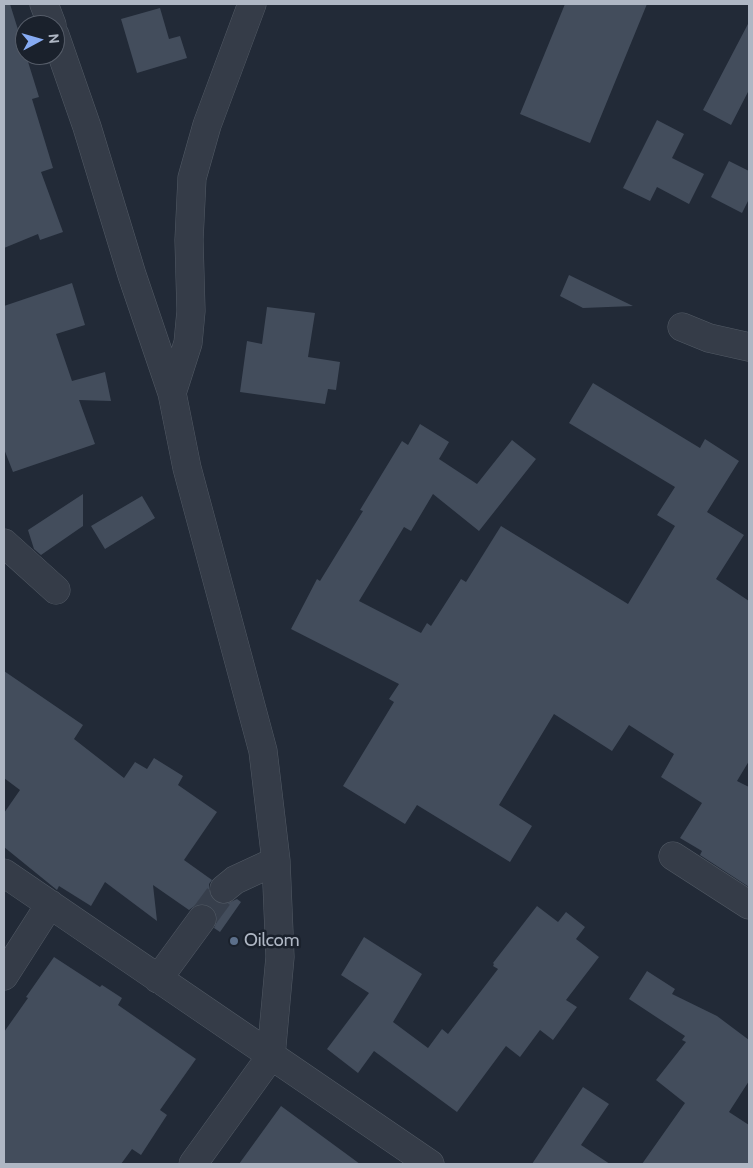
<!DOCTYPE html>
<html>
<head>
<meta charset="utf-8">
<style>
	body { margin:0 }
	#map { position:relative; width:753px; height:1168px; overflow:hidden; background:#222a37; font-family:Cabin,sans-serif }
	canvas { display:block }
	.frame { position:absolute; inset:0; border:5px solid #afb7c4; pointer-events:none }
	.north { position:absolute; left:15px; top:15px; width:50px; height:50px; box-sizing:border-box; background:#1a212c; border:1px solid #565d69; border-radius:50%; rotate:84deg; font-size:14px; font-weight:700; line-height:20px; text-align:center; color:#afb7c4 }
	.north::after { content:''; display:block; margin:auto; width:18px; height:22px; background:#86abf3; clip-path:polygon(50% 0,100% 100%,50% 72%,0 100%) }
</style>
</head>
<body>
<div id="map">
<canvas width="753" height="1168"></canvas>
<div class="frame"></div>
<div class="north">N</div>
</div>
<script>
const context = document.querySelector('canvas').getContext('2d');
context.lineJoin = 'round';
function fillPath(path, color) { context.fillStyle = color; context.fill(path, 'evenodd'); }
const shape = rows => new Path2D(rows.map(r => 'M' + r).join(''));
function trace(path, color, width, dash) { context.strokeStyle = color; context.lineWidth = width; context.lineCap = dash ? 'butt' : 'round'; context.setLineDash(dash || []); context.stroke(path); }
function drawText(font, color, halo, rows, align = 'center') {
  context.font = font + ' Cabin,sans-serif'; context.lineWidth = 5; context.setLineDash([]); context.textBaseline = 'middle'; context.strokeStyle = halo; context.fillStyle = color; for (const [text, x, y, turn = 0] of rows) {
    context.save(); context.translate(x, y); context.rotate((+turn || 0) * Math.PI / 180); context.textAlign = isNaN(turn) ? turn : align; if (halo) context.strokeText(text, 0, 0); context.fillText(text, 0, 0); context.restore();
  }
}
const building = shape([
	[4,4,10,4,39,97,32,99,53,168,41,172,63,232,40,240,38,234,4,248],
	[565,4,647,4,590,143,520,114],
	[160,8,169,39,180,36,187,58,137,73,121,19],
	[749,22,749,90,731,125,703,110],
	[657,120,684,134,672,158,704,174,689,204,657,187,650,201,623,188],
	[729,161,749,171,749,199,742,213,711,197],
	[569,275,633,306,583,308,560,296],
	[72,283,85,325,56,334,72,381,105,372,111,401,79,400,95,444,13,472,4,449,4,306],
	[267,307,315,313,308,357,340,362,336,390,328,389,325,404,240,392,247,341,262,344],
	[593,383,700,448,705,439,739,461,707,512,744,535,716,579,749,601,749,761,737,781,749,787,749,887,700,855,702,851,680,838,702,803,661,777,674,754,629,725,612,751,554,714,499,805,532,826,510,862,417,805,405,824,343,786,394,702,389,699,399,684,291,629,317,579,320,581,363,511,360,510,402,441,408,445,420,424,449,442,439,459,477,484,512,440,536,459,479,531,433,494,411,531,404,527,359,601,421,633,427,623,431,626,461,579,466,582,501,526,628,604,675,526,657,515,675,487,569,423],
	[83,494,83,526,41,555,34,549,28,530],
	[142,496,155,518,105,549,91,526],
	[4,671,83,725,74,739,124,778,135,762,147,769,154,758,183,776,178,785,217,812,184,860,212,880,209,884,209,891,212,899,218,903,226,904,237,899,241,902,220,932,214,928,217,921,216,913,211,906,203,903,196,905,189,910,153,885,157,921,105,882,91,906,59,886,57,890,4,847,4,813,20,790,4,778],
	[537,906,558,922,566,912,585,927,576,939,599,957,566,1000,577,1007,553,1040,540,1030,520,1057,506,1046,457,1112,374,1051,358,1073,327,1049,369,993,341,975,364,937,422,974,393,1022,428,1048,442,1029,448,1034,498,969,493,966,494,964,493,963],
	[54,957,100,987,102,985,122,998,118,1005,196,1059,160,1110,167,1115,141,1155,132,1149,121,1164,4,1164,4,1032,28,998,26,997],
	[647,971,675,989,672,994,717,1016,749,1040,749,1081,729,1112,749,1125,749,1164,642,1164,685,1103,656,1080,686,1042,682,1040,685,1036,629,999],
	[583,1087,609,1104,581,1145,610,1164,532,1164],
	[281,1106,360,1164,239,1164]
]);
const minorTunnel = shape([
	[202,919,224,889]
]);
const minor = shape([
	[44,4,52,25],
	[55,35,87,127,132,275,172,393,187,468,263,751,276,861,280,957,271,1056,193,1164],
	[682,327,709,338,749,347],
	[172,393,188,343,191,311,189,240,192,178,207,125,252,4],
	[4,543,56,590],
	[673,856,749,905],
	[4,873,430,1164],
	[224,889,235,880,276,861],
	[4,976,50,904],
	[158,979,202,919]
]);
const markers = [
	[234,941,5,"#5c6f8a"]
];
const poiNames = [
	["Oilcom",244,941]
];
fillPath(building, '#434d5c');
trace(minorTunnel, '#373f4c', 28, [28, 14]);
trace(minor, '#525a65', 29);
trace(minor, '#353c48', 28);
for (const [x, y, r, color] of markers) { const dot = new Path2D(); dot.arc(x, y, r, 0, 2 * Math.PI); context.fillStyle = color; context.fill(dot); trace(dot, '#1a212c', 2); }
drawText('18px', '#afb7c4', '#1a212c', poiNames, 'left');
</script>
</body>
</html>
